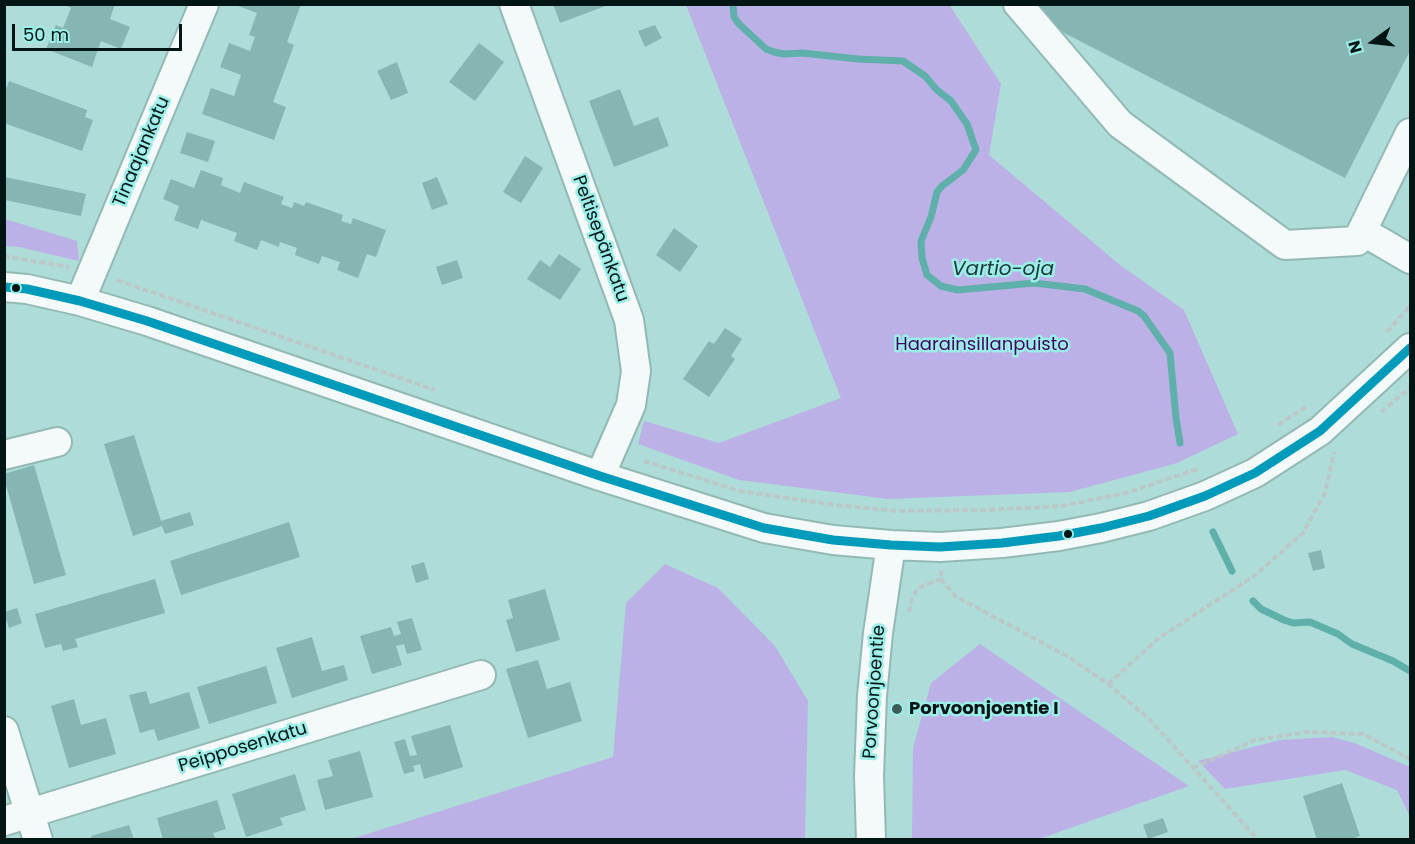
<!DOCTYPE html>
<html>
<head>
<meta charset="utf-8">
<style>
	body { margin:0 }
	#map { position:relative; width:1415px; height:844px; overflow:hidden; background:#aedcd8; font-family:Poppins,sans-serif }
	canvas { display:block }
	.frame { position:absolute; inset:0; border:6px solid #001514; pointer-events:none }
	.north { position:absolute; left:1343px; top:12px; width:60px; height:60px; -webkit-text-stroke:4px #9befe8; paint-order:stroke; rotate:255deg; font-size:16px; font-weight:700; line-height:24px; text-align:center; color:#001514 }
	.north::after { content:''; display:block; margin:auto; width:21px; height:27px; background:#001514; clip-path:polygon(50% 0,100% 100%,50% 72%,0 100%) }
	.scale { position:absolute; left:12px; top:24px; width:170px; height:27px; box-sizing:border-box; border:3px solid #001514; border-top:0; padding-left:8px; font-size:18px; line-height:21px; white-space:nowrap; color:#001514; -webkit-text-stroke:4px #9befe8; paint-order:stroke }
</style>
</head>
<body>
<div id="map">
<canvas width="1415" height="844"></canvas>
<div class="frame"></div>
<div class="north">N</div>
<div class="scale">50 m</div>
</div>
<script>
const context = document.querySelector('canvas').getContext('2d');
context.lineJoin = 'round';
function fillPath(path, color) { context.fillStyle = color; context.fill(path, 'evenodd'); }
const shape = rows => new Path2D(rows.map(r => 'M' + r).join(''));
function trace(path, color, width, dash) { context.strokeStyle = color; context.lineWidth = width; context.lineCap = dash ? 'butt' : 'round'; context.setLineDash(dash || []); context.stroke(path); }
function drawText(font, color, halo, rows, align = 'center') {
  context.font = font + ' Poppins,sans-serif'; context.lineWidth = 5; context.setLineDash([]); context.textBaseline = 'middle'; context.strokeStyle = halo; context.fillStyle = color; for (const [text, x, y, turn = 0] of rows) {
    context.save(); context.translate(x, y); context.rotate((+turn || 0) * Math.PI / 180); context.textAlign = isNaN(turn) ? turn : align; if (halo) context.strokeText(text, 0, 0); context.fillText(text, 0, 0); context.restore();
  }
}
const forest = shape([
	[686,5,950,6,1001,84,989,155,1120,265,1184,310,1238,434,1177,463,1070,492,888,499,739,480,638,444,644,421,719,443,841,398],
	[5,219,77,241,79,261,19,247,5,246],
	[665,564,718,588,775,646,808,701,805,839,351,839,613,757,626,603],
	[980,644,1189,786,1039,839,912,839,913,748,931,683],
	[1332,737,1357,744,1410,767,1410,817,1397,790,1345,770,1225,789,1198,761,1280,740]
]);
const stream = shape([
	[733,4,734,17,739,24,766,49,774,52,784,54,802,53,858,59,903,61,925,76,937,90,951,101,967,124,976,150,963,170,942,186,937,192,931,217,921,241,922,258,927,275,941,286,958,290,1034,283,1085,289,1138,311,1144,316,1170,353,1176,418,1180,443],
	[1213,532,1232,571],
	[1253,601,1261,609,1284,620,1293,623,1310,622,1338,634,1352,644,1393,661,1410,671]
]);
const building = shape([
	[63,4,115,4,110,19,130,27,121,49,101,41,92,67,46,49,56,25,63,28,71,8],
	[233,4,301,4,287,42,294,45,273,102,286,107,274,140,202,114,211,88,234,96,241,75,220,67,229,43,250,51,255,37,249,35,257,13],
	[553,4,608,4,608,5,560,23],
	[1030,4,1410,4,1410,51,1345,178,1045,23],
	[655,25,662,38,645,47,638,31],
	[479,43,504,62,475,101,449,82],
	[397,62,408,93,391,100,377,71],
	[9,81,87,110,85,117,93,120,82,151,4,123,4,87,7,87],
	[620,89,634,126,658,117,669,146,614,167,589,101],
	[187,132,215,141,208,162,180,153],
	[525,156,543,168,521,203,503,192],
	[201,170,223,178,221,185,240,193,244,182,284,197,281,204,292,208,294,202,304,206,306,202,343,215,341,221,351,224,353,218,386,230,376,257,367,254,358,278,337,270,340,262,322,256,319,264,295,255,297,248,280,242,279,247,261,240,257,250,234,241,237,233,201,220,198,229,174,220,179,206,163,199,171,179,194,188],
	[5,177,86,194,81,216,5,200],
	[437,177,448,204,432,210,422,183],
	[674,228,698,246,680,272,656,255],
	[559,254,581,269,560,300,527,279,540,260,550,267],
	[457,260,463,278,442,285,436,267],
	[725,328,742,339,731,356,735,359,709,397,683,379,709,341,714,344],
	[134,435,161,521,190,512,194,525,165,534,162,526,133,536,104,444],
	[34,465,66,575,34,584,4,478,4,474],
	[289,522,300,557,181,595,170,561],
	[1321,550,1325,568,1313,571,1308,553],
	[424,562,429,579,416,583,411,566],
	[155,579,165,613,75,639,78,647,63,651,61,644,45,648,35,614],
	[545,589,560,640,516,652,506,620,513,618,508,600],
	[17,608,22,623,9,628,4,612],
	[412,618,422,650,407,654,404,644,396,646,402,665,372,674,360,636,391,627,394,636,401,634,397,622],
	[312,637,322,671,344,665,348,680,292,698,276,648],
	[538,660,547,689,570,682,582,721,528,738,506,669],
	[266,666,277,703,209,724,197,687],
	[146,691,150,704,189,692,200,728,158,741,154,729,140,733,129,695],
	[74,699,81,725,106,718,116,754,69,768,51,706],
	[450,725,463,767,424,779,420,764,413,766,415,771,404,774,394,742,405,739,410,756,417,755,411,736],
	[360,751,373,797,325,810,317,780,333,776,328,760],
	[295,774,306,810,280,818,283,825,246,837,232,794],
	[1342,783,1360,836,1349,840,1317,840,1303,796],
	[217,800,226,829,213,833,216,840,163,840,157,818],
	[1163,818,1168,832,1148,839,1143,825],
	[129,825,134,840,92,840,91,836]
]);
const path = shape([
	[4,256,69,267],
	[117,280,435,390],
	[1387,332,1410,306],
	[1381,412,1410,388],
	[1278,425,1307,406],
	[644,461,740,491,828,504,896,511,987,510,1062,506,1126,493,1198,469],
	[941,579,955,596,1067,656,1108,684,1150,720,1258,840],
	[909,612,912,598,918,588,941,579,941,571],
	[1108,684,1159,638,1254,576,1303,533,1325,493,1334,452],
	[1193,768,1255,740,1307,732,1363,734,1410,759]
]);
const minor = shape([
	[514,4,629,320,636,371,631,405,600,476],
	[1018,4,1120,124,1285,245,1357,241,1410,133],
	[1362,231,1410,259],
	[4,287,27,289,80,301,147,321,600,476,764,528,833,540,891,545,940,547,1002,543,1059,536,1101,528,1149,516,1205,496,1255,473,1320,431,1410,348],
	[80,301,204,4],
	[4,455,57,442],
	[4,731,38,840],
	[4,821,481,675],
	[871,840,869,776,872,696,878,633,891,545]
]);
const bus1 = shape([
	[4,287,27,289,80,301,147,321,600,476,764,528,833,540,891,545,940,547,1002,543,1059,536,1101,528,1149,516,1205,496,1255,473,1320,431,1410,348]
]);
const markers = [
	[16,288,5,"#001514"],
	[1068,534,5,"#001514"],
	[897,709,6,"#3d5b59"]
];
const streetNames = [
	["Tinaajankatu",142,152,-67],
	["Peltisepänkatu",600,239,70],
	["Porvoonjoentie",875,692,-86],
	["Peipposenkatu",243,748,-17]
];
const parkNames = [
	["Haarainsillanpuisto",982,345]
];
const poiNames = [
	["Porvoonjoentie I",909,709]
];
const waterNames = [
	["Vartio-oja",1003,270]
];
fillPath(forest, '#bbb1e6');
trace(stream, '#5fb0aa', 7);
fillPath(building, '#85b6b3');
trace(minor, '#93b9b5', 32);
trace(path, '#bcc8c7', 4, [6, 3]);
trace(minor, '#f3faf9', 28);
trace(bus1, '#009abb', 9);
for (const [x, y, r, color] of markers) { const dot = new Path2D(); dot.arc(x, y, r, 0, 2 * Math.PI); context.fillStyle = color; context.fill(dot); trace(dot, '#9befe8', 2); }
drawText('18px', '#001514', '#9befe8', streetNames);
drawText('18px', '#420661', '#9befe8', parkNames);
drawText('bold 18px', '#001514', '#9befe8', poiNames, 'left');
drawText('italic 20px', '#1d3b38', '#9befe8', waterNames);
</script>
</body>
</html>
